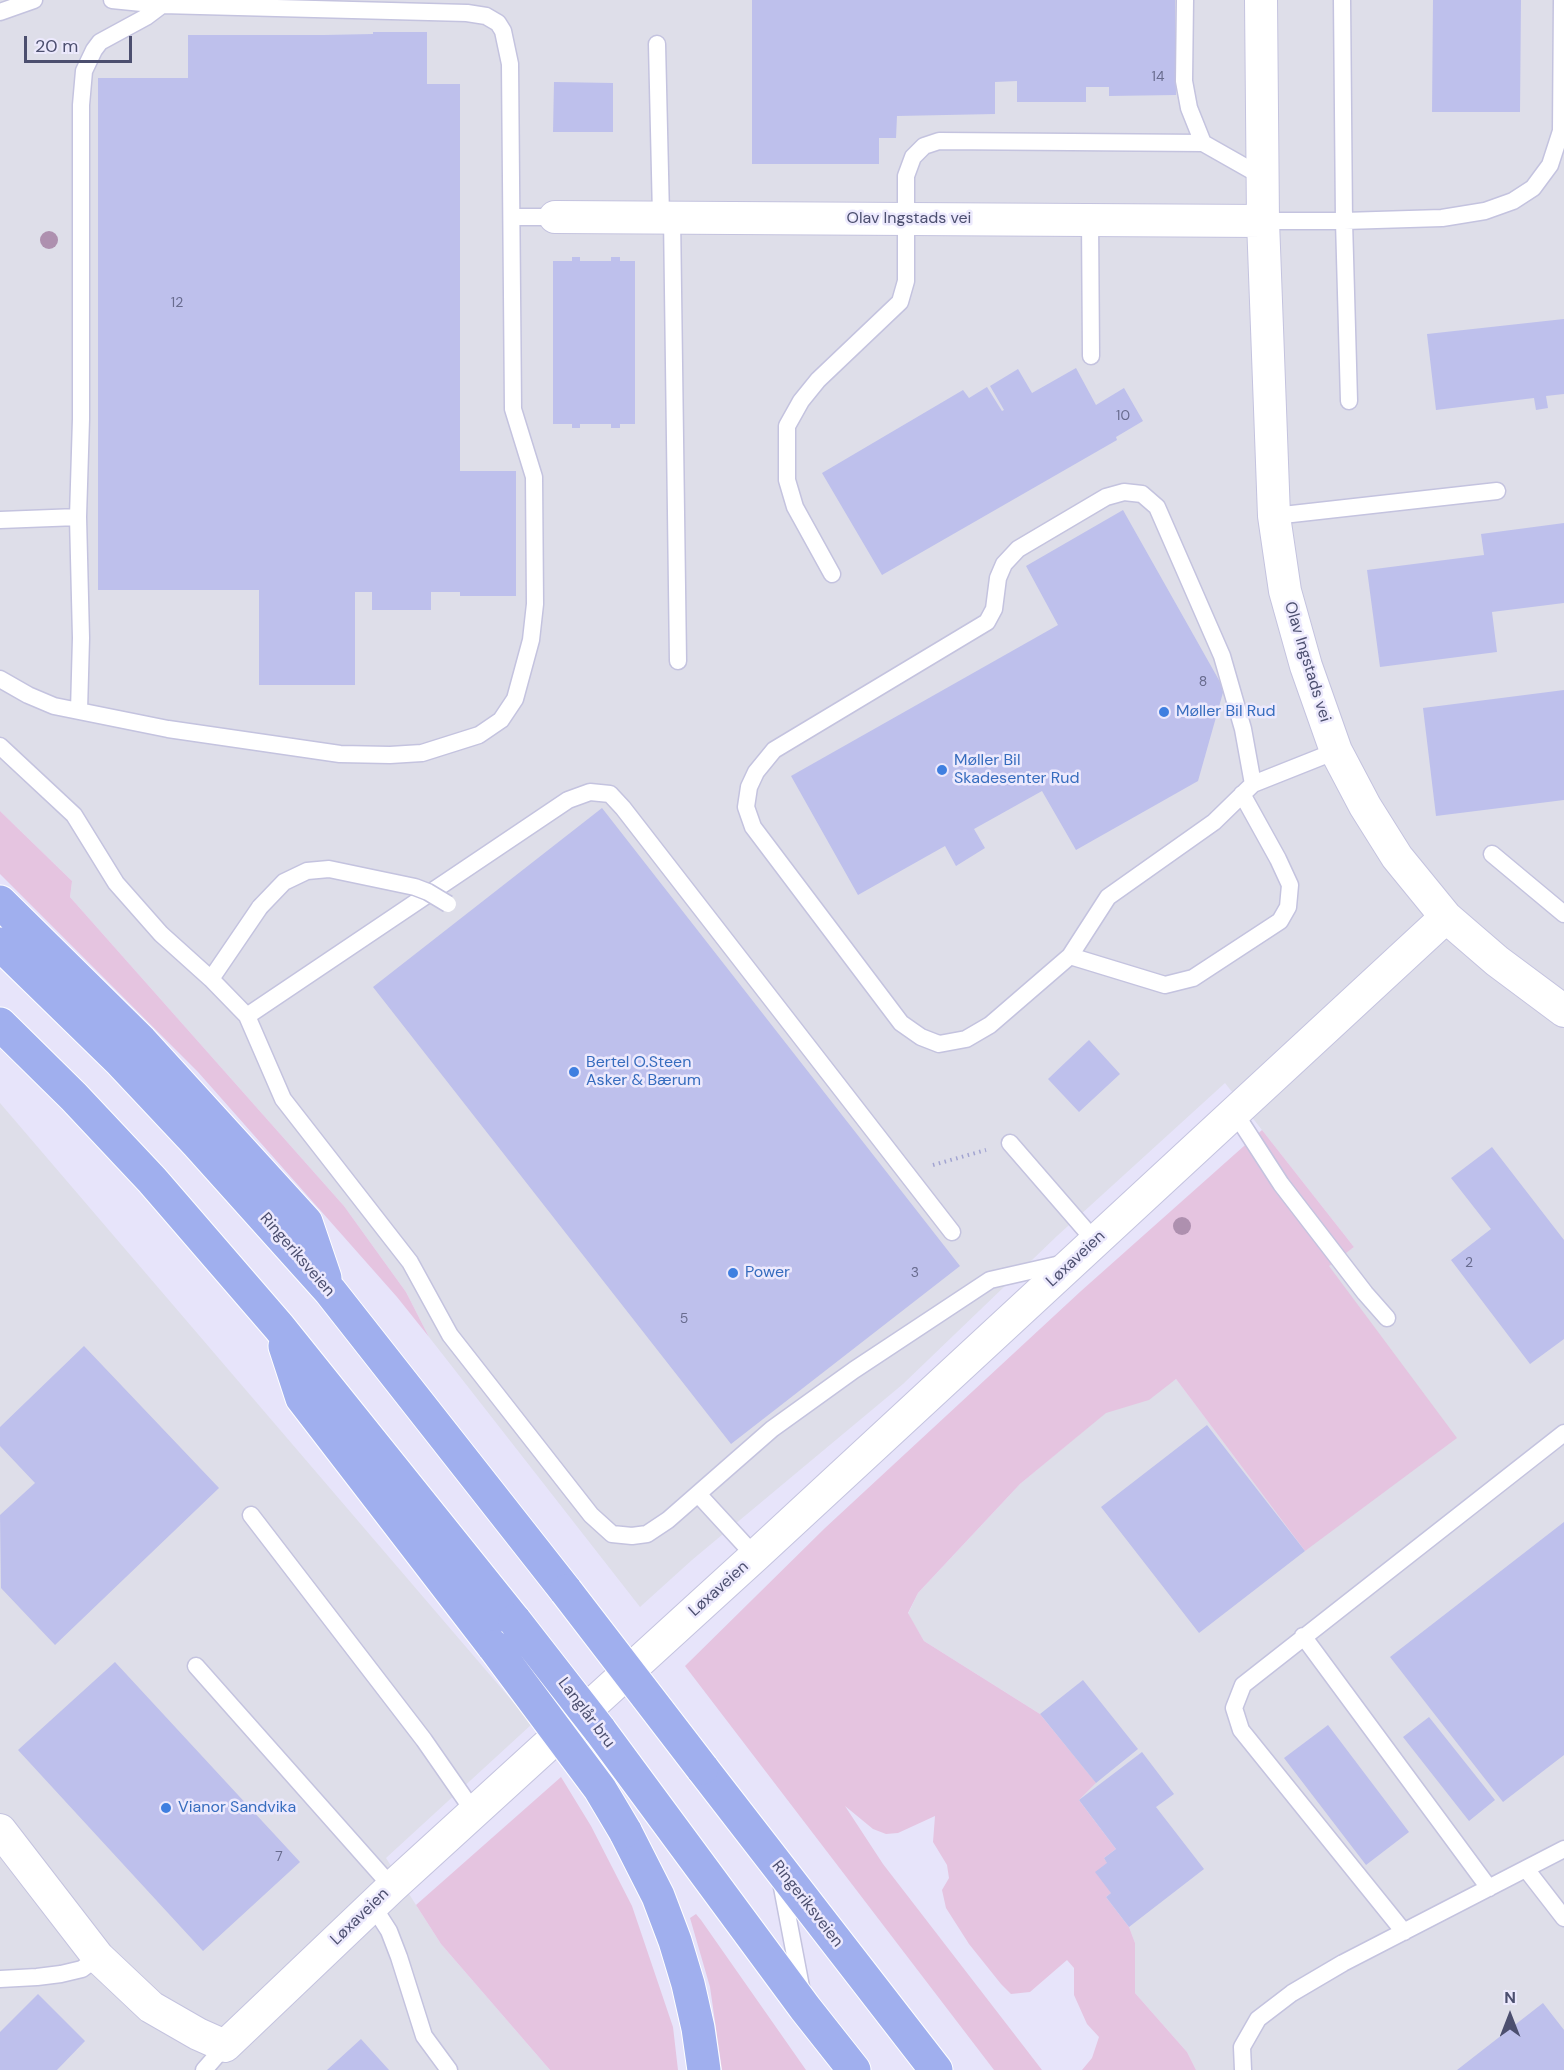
<!DOCTYPE html>
<html>
<head>
<meta charset="utf-8">
<style>
	body { margin:0 }
	#map { position:relative; width:1564px; height:2070px; overflow:hidden; background:#e7e4fa; font-family:"DM Sans",sans-serif }
	canvas { display:block }
	.north { position:absolute; left:1480px; top:1986px; width:60px; height:60px; -webkit-text-stroke:4px #ece9fd; paint-order:stroke; rotate:0deg; font-size:16px; font-weight:700; line-height:24px; text-align:center; color:#4c4f6f }
	.north::after { content:''; display:block; margin:auto; width:21px; height:27px; background:#4c4f6f; clip-path:polygon(50% 0,100% 100%,50% 72%,0 100%) }
	.scale { position:absolute; left:24px; top:36px; width:108px; height:27px; box-sizing:border-box; border:3px solid #4c4f6f; border-top:0; padding-left:8px; font-size:18px; line-height:21px; white-space:nowrap; color:#4c4f6f; -webkit-text-stroke:4px #ece9fd; paint-order:stroke }
</style>
</head>
<body>
<div id="map">
<canvas width="1564" height="2070"></canvas>
<div class="north">N</div>
<div class="scale">20 m</div>
</div>
<script>
const context = document.querySelector('canvas').getContext('2d');
context.lineJoin = 'round';
function fillPath(path, color) { context.fillStyle = color; context.fill(path, 'evenodd'); }
const shape = rows => new Path2D(rows.map(r => 'M' + r).join(''));
function trace(path, color, width, dash) { context.strokeStyle = color; context.lineWidth = width; context.lineCap = dash ? 'butt' : 'round'; context.setLineDash(dash || []); context.stroke(path); }
function drawText(font, color, halo, rows, align = 'center') {
  context.font = font + ' "DM Sans",sans-serif'; context.lineWidth = 5; context.setLineDash([]); context.textBaseline = 'middle'; context.strokeStyle = halo; context.fillStyle = color; for (const [text, x, y, turn = 0] of rows) {
    context.save(); context.translate(x, y); context.rotate((+turn || 0) * Math.PI / 180); context.textAlign = isNaN(turn) ? turn : align; if (halo) context.strokeText(text, 0, 0); context.fillText(text, 0, 0); context.restore();
  }
}
const industrial = shape([
	[0,0,1564,0,1564,2070,1196,2070,1187,2052,1135,1993,1135,1943,1129,1927,1106,1897,1111,1893,1104,1858,1116,1849,1079,1800,1095,1784,1040,1714,924,1641,908,1614,918,1593,1020,1484,1106,1412,1176,1379,1305,1551,1328,1265,1354,1247,1225,1083,1057,1236,903,1384,692,1560,640,1607,429,1337,406,1292,344,1206,70,897,72,881,0,811],
	[0,1103,532,1724,386,1858,441,1944,550,2070,0,2070]
]);
const green = shape([
	[0,811,72,881,70,897,344,1206,406,1292,429,1337,397,1297,198,1072,0,874],
	[1262,1130,1354,1247,1329,1266,1457,1438,1305,1551,1176,1379,1149,1400,1106,1413,1020,1484,918,1593,908,1613,924,1641,1040,1714,1096,1783,1079,1800,1116,1849,1104,1858,1107,1863,1111,1893,1106,1897,1129,1927,1135,1943,1135,1993,1187,2052,1196,2070,1082,2070,1092,2058,1099,2037,1087,2024,1074,1995,1074,1968,1067,1960,1030,1992,1011,1994,1001,1984,969,1944,946,1908,942,1890,949,1878,947,1865,933,1842,935,1816,898,1833,886,1834,873,1829,845,1806,883,1864,1042,2070,994,2070,685,1666,825,1528,1081,1291],
	[561,1777,591,1826,632,1906,673,2027,678,2070,550,2070,441,1944,416,1905],
	[696,1914,701,1920,806,2070,722,2070,710,1987,690,1918]
]);
const building = shape([
	[752,0,1175,0,1176,95,1109,96,1109,87,1086,87,1086,102,1017,102,1017,81,995,82,995,114,897,116,896,138,879,138,879,164,752,164],
	[1433,0,1521,0,1520,112,1432,112],
	[373,32,427,32,427,84,460,84,460,471,516,471,516,596,460,596,460,592,431,592,431,610,372,610,372,592,355,592,355,685,259,685,259,590,98,590,98,78,188,78,188,35,324,35,373,34],
	[554,82,613,83,613,132,553,132],
	[572,257,580,257,580,261,611,261,611,257,620,257,620,261,635,261,635,424,620,424,620,428,611,428,611,424,580,424,580,428,572,428,572,424,553,424,553,261,572,261],
	[1564,319,1564,394,1546,396,1548,408,1536,410,1534,398,1436,410,1427,334],
	[1076,368,1096,405,1124,388,1143,421,1116,437,1117,440,882,575,822,473,963,390,969,398,987,387,1002,411,1004,410,990,386,1018,369,1032,393],
	[1123,510,1224,689,1198,781,1076,850,1042,791,974,829,985,848,956,866,945,846,858,895,791,776,1058,625,1026,566],
	[1564,523,1564,603,1492,612,1497,652,1380,667,1367,570,1484,555,1481,534],
	[1564,690,1564,800,1436,816,1423,708],
	[602,808,960,1266,731,1444,373,987],
	[1089,1040,1120,1074,1079,1112,1048,1079],
	[1492,1147,1564,1240,1564,1339,1530,1364,1451,1260,1491,1229,1451,1178],
	[84,1346,219,1488,55,1645,1,1588,0,1515,35,1483,0,1446,0,1427],
	[1207,1425,1305,1551,1199,1633,1101,1507],
	[1564,1522,1564,1755,1503,1802,1390,1657],
	[115,1662,300,1862,203,1951,18,1750],
	[1083,1680,1138,1749,1096,1783,1040,1714],
	[1429,1717,1495,1800,1469,1821,1403,1737],
	[1328,1725,1409,1832,1366,1865,1284,1758],
	[1142,1752,1174,1794,1156,1807,1204,1869,1129,1927,1106,1897,1111,1893,1095,1872,1107,1863,1104,1858,1116,1849,1079,1800],
	[38,1994,85,2041,57,2070,0,2070,0,2032],
	[1543,2003,1564,2030,1564,2070,1457,2070],
	[361,2039,389,2070,327,2070]
]);
const path = shape([
	[933,1165,986,1150]
]);
const lane = shape([
	[1185,0,1184,81,1189,108,1203,143],
	[1342,0,1344,221,1349,401],
	[0,12,34,0],
	[657,44,661,216],
	[672,216,678,661],
	[512,217,555,217],
	[1090,219,1091,356],
	[1263,221,1344,221,1442,218,1485,211,1513,201,1533,188,1550,165,1561,131,1562,0],
	[1274,516,1497,491],
	[0,520,78,517],
	[832,574,795,507,787,480,787,426,801,401,818,380,900,302,906,281,906,176,913,157,924,146,939,141,1203,143,1263,177],
	[0,679,28,695,54,706,168,729,340,754,390,755,422,753,479,735,501,720,515,699,531,640,535,604,534,477,513,409,510,64,503,31,498,23,486,16,467,13,162,5,112,0],
	[79,711,81,638,78,517,81,419,81,105,84,71,94,50,100,42,146,17,162,5],
	[0,746,74,815,116,883,161,934,211,979,247,1016,283,1099,410,1262,450,1335,591,1515,612,1534,632,1536,647,1534,668,1520,772,1429,854,1370,990,1280,1065,1263],
	[1253,784,1243,729,1222,656,1157,507,1142,494,1124,492,1106,497,1018,549,1004,564,998,578,994,609,987,622,774,750,756,772,749,787,746,807,753,827,901,1023,921,1037,939,1044,966,1039,990,1025,1070,956,1108,897,1214,822,1253,784,1336,751],
	[1492,854,1564,914],
	[1070,956,1165,985,1193,978,1280,921,1288,907,1290,885,1278,859,1242,794],
	[211,979,260,907],
	[247,1016,568,800,590,792,610,794,623,808,952,1232],
	[1235,1113,1281,1184,1365,1293,1387,1318],
	[1010,1143,1095,1241],
	[698,1494,755,1556],
	[251,1515,424,1740,474,1812],
	[1303,1636,1489,1888],
	[196,1666,392,1887],
	[1526,1869,1564,1918],
	[781,1882,802,1992],
	[373,1906,389,1931,399,1957,424,2036,449,2070],
	[1404,1932,1241,1730,1234,1708,1243,1685,1564,1433],
	[0,1979,37,1977,61,1974,82,1969,98,1957],
	[204,2070,225,2046],
	[1243,2070,1242,2047,1258,2019,1292,1993,1343,1963,1564,1849]
]);
const street = shape([
	[1261,0,1263,221,1274,516,1285,591,1306,666,1336,751,1365,806,1397,857,1446,917,1497,961,1564,1011],
	[555,217,1263,221],
	[0,1830,98,1957,151,2007,198,2034,225,2046,392,1887,755,1556,1446,917]
]);
const highway = shape([
	[0,902,141,1041,306,1222,325,1278],
	[0,944,120,1061,198,1144,330,1291,566,1591],
	[0,1024,74,1097,152,1180,279,1327,515,1621],
	[285,1346,302,1398,494,1647],
	[599,1729,805,2008,854,2070],
	[702,1768,936,2070],
	[625,1831,658,1896,675,1941,688,1984,698,2028,704,2070]
]);
const laneBridge = shape([
	[260,907,284,882,307,871,329,869,415,887,428,892,448,904]
]);
const highwayBridge = shape([
	[566,1591,702,1768],
	[515,1621,599,1729],
	[494,1647,600,1789,625,1831]
]);
const trees = [
	[49,240],
	[1182,1226]
];
const markers = [
	[1164,712,6,"#3f7fe0"],
	[942,770,6,"#3f7fe0"],
	[574,1072,6,"#3f7fe0"],
	[733,1273,6,"#3f7fe0"],
	[166,1808,6,"#3f7fe0"]
];
const numberNames = [
	["14",1158,77],
	["12",177,303],
	["10",1123,416],
	["8",1203,682],
	["2",1469,1263],
	["3",915,1273],
	["5",684,1319],
	["7",279,1857]
];
const streetNames = [
	["Olav Ingstads vei",909,219],
	["Olav Ingstads vei",1307,662,73],
	["Ringeriksveien",297,1255,49],
	["Løxaveien",1076,1259,-43],
	["Løxaveien",719,1589,-42],
	["Langlår bru",586,1713,53],
	["Ringeriksveien",807,1904,52],
	["Løxaveien",360,1917,-44]
];
const shopNames = [
	["Møller Bil Rud",1176,712],
	["Møller Bil",954,761],
	["Skadesenter Rud",954,779],
	["Bertel O.Steen",586,1063],
	["Asker & Bærum",586,1081],
	["Power",745,1273],
	["Vianor Sandvika",178,1808]
];
fillPath(industrial, '#dedee9');
fillPath(green, '#e5c4e0');
fillPath(building, '#bec0ec');
trace(lane, '#c4c3df', 19);
trace(street, '#c4c3df', 34);
trace(highway, '#fff', 35);
trace(path, '#a2a4d1', 4, [1.5, 4.5]);
trace(lane, '#fff', 16);
trace(street, '#fff', 32);
trace(highway, '#a0afee', 33);
trace(laneBridge, '#c4c3df', 19, []);
trace(highwayBridge, '#fff', 35, []);
trace(laneBridge, '#fff', 16);
trace(highwayBridge, '#a0afee', 33);
context.fillStyle = '#ae90af';
for (const [x, y] of trees) { context.beginPath(); context.arc(x, y, 9, 0, 2 * Math.PI); context.fill(); }
for (const [x, y, r, color] of markers) { const dot = new Path2D(); dot.arc(x, y, r, 0, 2 * Math.PI); context.fillStyle = color; context.fill(dot); trace(dot, '#ece9fd', 2); }
drawText('14px', '#686b8e', null, numberNames);
drawText('16px', '#4c4f6f', '#ece9fd', streetNames);
drawText('16px', '#366cbe', '#ece9fd', shopNames, 'left');
</script>
</body>
</html>
